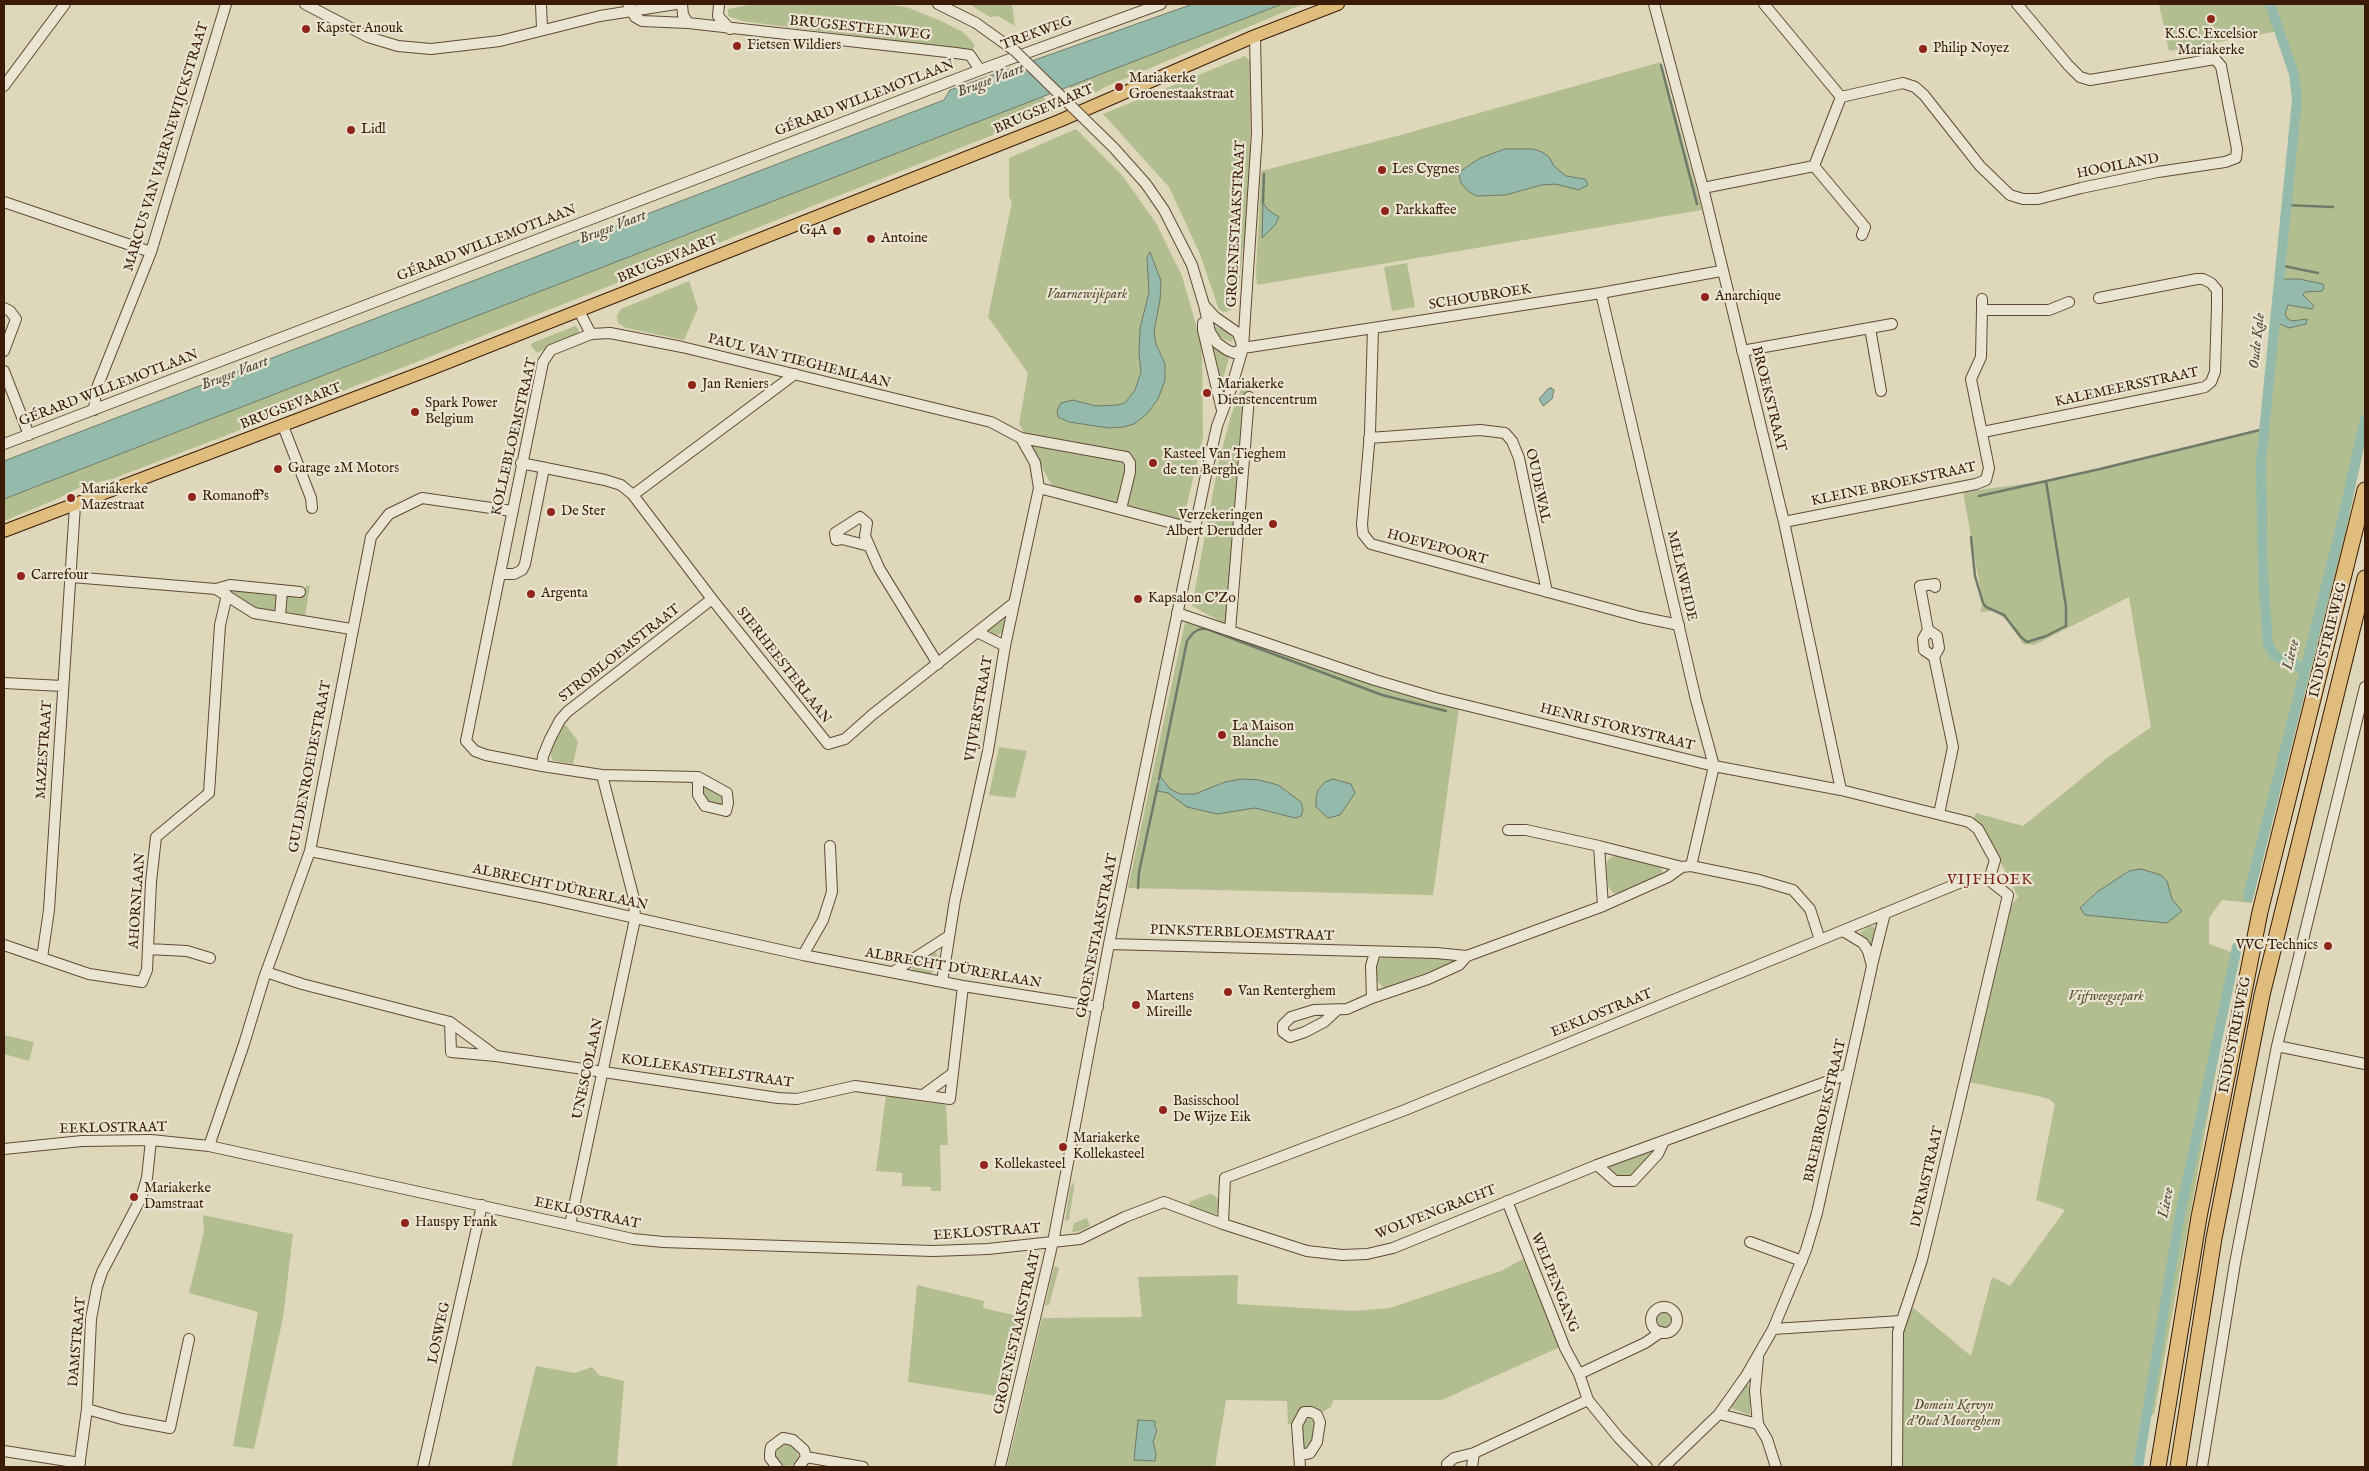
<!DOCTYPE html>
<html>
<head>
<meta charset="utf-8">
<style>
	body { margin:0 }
	#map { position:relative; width:2369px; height:1471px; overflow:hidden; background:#dfd7ba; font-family:"IM FELL English",serif }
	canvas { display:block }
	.frame { position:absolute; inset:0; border:5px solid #391b07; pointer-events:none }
</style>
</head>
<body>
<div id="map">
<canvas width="2369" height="1471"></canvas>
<div class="frame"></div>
</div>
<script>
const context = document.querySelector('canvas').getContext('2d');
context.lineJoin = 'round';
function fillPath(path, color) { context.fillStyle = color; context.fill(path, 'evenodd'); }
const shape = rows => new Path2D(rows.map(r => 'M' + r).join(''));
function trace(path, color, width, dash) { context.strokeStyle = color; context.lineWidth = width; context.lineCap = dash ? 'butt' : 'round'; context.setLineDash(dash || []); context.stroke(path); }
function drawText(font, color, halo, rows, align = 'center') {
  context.font = font + ' "IM FELL English",serif'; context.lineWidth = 4.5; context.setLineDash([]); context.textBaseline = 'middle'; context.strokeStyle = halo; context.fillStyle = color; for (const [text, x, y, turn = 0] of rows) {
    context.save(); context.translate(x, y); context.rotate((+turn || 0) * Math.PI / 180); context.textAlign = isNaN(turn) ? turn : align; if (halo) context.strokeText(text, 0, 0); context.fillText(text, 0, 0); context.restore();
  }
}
const green = shape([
	[753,4,888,4,909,8,941,21,963,32,975,45,970,54,935,46,742,21,728,16,728,9],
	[969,4,1012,4,1015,26,998,16,990,17],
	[1282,4,1303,4,1105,87,1095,93,1092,87,1079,92,1081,97,1068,86],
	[2159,4,2365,4,2365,443,2345,536,2252,903,2222,900,2209,918,2209,944,2237,954,2154,1415,2142,1413,2133,1467,1899,1467,1903,1334,1911,1306,1971,1356,1992,1277,2010,1286,2065,1210,2036,1200,2055,1104,2049,1099,2038,1096,1968,1082,2006,911,2018,897,1988,837,1973,820,1976,813,2023,826,2107,758,2151,727,2129,597,2034,645,2023,644,2006,619,1999,614,1994,611,1980,612,1983,603,1963,492,2046,481,2264,429,2297,100,2294,74,2279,31,2169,51],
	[1245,56,1251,62,1250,185,1237,304,1231,310,1225,312,1219,310,1200,254,1169,187,1103,114],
	[1661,62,1702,210,1257,285,1256,273,1261,171,1397,136],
	[1042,96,1056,110,386,374,115,478,82,486,57,499,4,521,4,499],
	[1076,129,1122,175,1156,223,1182,276,1202,346,1203,437,1183,521,1052,486,1019,424,1028,373,988,317,1012,202,1009,197,1009,158],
	[1407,263,1415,307,1392,311,1384,267],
	[689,281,698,308,684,340,626,328,618,323,617,316,621,309],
	[1211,325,1226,330,1233,338,1232,342,1216,336],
	[575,326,578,328,579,332,575,336,537,353,531,346,532,343],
	[1210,347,1226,352,1229,358,1220,389],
	[1245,379,1247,385,1227,625,1192,606,1218,465,1231,415],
	[306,586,310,586,305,616,283,611,287,594,300,594],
	[228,589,279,593,278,608,275,611,257,609],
	[1002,618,1005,621,1004,632,995,636,989,631,988,626],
	[1185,622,1387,688,1459,708,1433,895,1128,888],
	[565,724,578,741,573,764,554,761,551,757,550,752,558,733],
	[999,747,1027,751,1015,798,989,795],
	[704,783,723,797,722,807,710,804,705,799,702,788],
	[1619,854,1661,865,1662,872,1661,875,1619,894,1613,893,1608,886,1606,863,1610,858],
	[1869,926,1874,927,1876,932,1871,946,1860,933],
	[934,951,940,957,933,972,928,975,913,972,912,965],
	[1382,956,1453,958,1456,959,1454,963,1384,988,1375,979,1376,964],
	[4,1035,34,1042,29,1061,4,1054],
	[886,1096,946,1105,948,1145,940,1145,941,1191,931,1191,931,1187,902,1186,902,1173,876,1171],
	[1653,1147,1655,1153,1632,1177,1620,1179,1609,1171,1610,1165],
	[1075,1181,1069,1220,1065,1221,1070,1188],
	[1209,1194,1214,1195,1219,1200,1217,1214,1210,1215,1190,1207,1189,1202],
	[203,1215,293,1234,283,1318,254,1449,233,1446,258,1312,189,1293,204,1232],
	[1087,1218,1090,1226,1080,1231,1072,1232,1074,1223],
	[1523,1259,1560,1347,1442,1400,1333,1400,1331,1407,1321,1413,1312,1409,1294,1425,1288,1424,1287,1401,1226,1400,1215,1467,1007,1467,1042,1318,1142,1317,1138,1277,1238,1275,1237,1304,1354,1311,1390,1308,1501,1271],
	[1054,1266,1059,1268,1049,1305,1045,1305],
	[917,1285,984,1301,983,1308,1022,1317,1002,1397,908,1382],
	'1655 1320a9 9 0 1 1 18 0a9 9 0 1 1-18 0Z',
	[536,1366,575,1373,592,1367,599,1375,624,1381,617,1467,511,1467],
	[1747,1384,1750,1387,1750,1415,1730,1408,1730,1405],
	[1307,1416,1314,1417,1317,1427,1309,1448,1305,1450,1301,1447,1302,1424],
	'776 1455a11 11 0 1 1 22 0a11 11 0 1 1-22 0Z'
]);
const water = shape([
	[1193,4,1282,4,4,499,4,461,944,100,950,90,1193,4],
	[1505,149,1533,149,1542,152,1549,157,1554,166,1566,176,1585,179,1588,185,1579,190,1555,184,1541,185,1506,195,1477,196,1469,192,1461,183,1459,175,1462,170,1480,158,1505,149],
	[1263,203,1268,210,1279,217,1275,225,1262,238,1263,203],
	[1150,252,1161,281,1160,300,1154,331,1156,344,1165,364,1165,380,1158,399,1147,414,1134,424,1123,427,1109,428,1069,422,1058,417,1057,411,1061,403,1073,400,1096,406,1118,405,1125,403,1135,390,1141,372,1139,353,1140,328,1149,293,1147,257,1150,252],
	[2278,279,2299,279,2323,284,2324,288,2322,291,2305,292,2303,295,2314,306,2312,309,2288,305,2285,314,2288,319,2292,321,2307,319,2306,324,2289,328,2274,321,2278,279],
	[1551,388,1554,390,1552,399,1543,406,1539,399,1548,389,1551,388],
	[1160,776,1170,789,1180,794,1195,794,1225,782,1241,779,1259,780,1278,785,1301,802,1303,810,1301,816,1295,818,1255,808,1217,814,1187,807,1168,793,1157,791,1160,776],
	[1333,779,1351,784,1355,793,1340,815,1328,818,1316,807,1316,798,1318,790,1325,782,1333,779],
	[2141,869,2161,875,2167,881,2172,899,2182,911,2167,923,2085,915,2080,908,2097,892,2129,871,2141,869],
	[1138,1420,1155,1421,1155,1427,1157,1430,1153,1442,1156,1453,1155,1461,1134,1460,1138,1420]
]);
const stream = shape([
	[1661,65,1697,204],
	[1263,203,1264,174],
	[2285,205,2333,207],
	[2279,265,2318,273],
	[1979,496,2100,469,2264,429],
	[1971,537,1975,576,1983,603,1986,607,2004,615,2021,637,2027,642,2046,636,2066,626,2066,607,2046,481],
	[1159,779,1187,641,1193,633,1200,629,1207,629,1382,695,1446,711],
	[1138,888,1139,872,1158,784]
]);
const canal = shape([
	[2270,4,2294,74,2297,100,2261,462,2263,575,2268,644,2275,656,2301,667],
	[2248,897,2339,535,2365,419],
	[2138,1467,2180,1214,2237,947]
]);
const minor = shape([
	[305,4,368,37,398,46,431,49,500,41,600,16,676,4],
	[541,4,542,29],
	[628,4,635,17,642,21,688,23,956,53,970,55,980,70],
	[682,4,683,15,688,23],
	[719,4,718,16,730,29],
	[938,4,976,23],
	[1654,4,1703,188,1784,522,1841,790],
	[1764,4,1841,97,1903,83,1915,87,1924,95,1980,166,2010,195,2023,199,2038,199,2081,188,2158,172,2225,162,2236,158,2237,149,2221,66,2215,59,2090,80,2080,77,2068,65,2017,4],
	[4,86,65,4],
	[1814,166,1841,97],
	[1146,184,1164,210,1192,265,1204,305,1210,332,1217,343,1227,350,1234,353,1243,348],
	[1703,188,1814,166,1865,227,1862,235],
	[4,202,151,252],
	[1601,293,1696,700,1714,766,1691,866],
	[1205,306,1215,317,1238,333,1242,345],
	[4,308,10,311,16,319,4,351],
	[1982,310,1982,299],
	[579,311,591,334,610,333,682,347,991,422,1021,438,1035,463,1039,488,1005,646,988,751,955,900,942,982],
	[1203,323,1203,330,1222,410],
	[1373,328,1370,433,1362,524,1363,534,1371,544,1640,617,1679,625],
	[1870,328,1881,391],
	[591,334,551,350,543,362,466,741,475,751,486,755,542,766,602,775,698,777,698,795,705,806,726,811,728,803,727,793,698,777],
	[1243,348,1601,293,1721,271],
	[1742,351,1892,324],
	[4,371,29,435],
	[94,410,96,390,151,252,226,4],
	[283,426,311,498,312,508],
	[1983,432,2196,389,2205,387,2211,382,2215,372,2217,306,2217,290,2211,283,2203,279,2197,279,2099,298],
	[1021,438,1126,457,1130,463,1130,472,1121,509],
	[1369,438,1480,430,1505,433,1512,441,1519,458,1547,592],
	[4,444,980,70,1161,4],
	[521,463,605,480,621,485,633,495,712,599,828,744,845,739,872,715,1014,603],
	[1039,488,1195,529],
	[633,495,795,374],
	[1784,522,1976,484,1986,480,1989,468,1971,379,1981,357,1982,310,2049,310,2069,302],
	[869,546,842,539,836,540,835,533,860,517,867,523,865,536,879,568,938,664],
	[501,574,514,574,522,570,525,564,544,468],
	[72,577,216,589,254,613,351,629],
	[216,589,230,585,300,592],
	[1177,613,1375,680,1436,698,1714,766,1841,790,1969,822,1978,829,1995,860,1989,880,2008,895,1934,1211,1922,1260,1898,1332,1897,1467],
	[280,617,282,590],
	[1928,630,1920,586,1935,584,1935,587],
	[1230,631,1249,397],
	[977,632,1005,646],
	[1934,657,1924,650,1923,639,1928,630,1937,636,1939,648,1934,657,1953,747,1939,814],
	[4,683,63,686],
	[542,766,543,756,550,739,560,720,567,712,712,599],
	[1508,830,1526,830,1599,846],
	[310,851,541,897,803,955,963,986,1098,1007],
	[1603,906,1668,877,1682,867],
	[1109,944,1436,953,1467,956,1603,906,1599,846,1682,867,1691,866,1759,880,1793,890,1810,909,1820,940],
	[4,945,89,974,142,982,147,970,151,882,156,837,209,793,220,625,227,595],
	[148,949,187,951,210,958],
	[803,955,823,920,832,892,830,846],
	[42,958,49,910,75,505],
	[1872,965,1885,913],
	[266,972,302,984,450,1022,451,1052,496,1056,778,1098,797,1099,855,1086,950,1099,963,986],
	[893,972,949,936],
	[1372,998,1428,979,1459,965,1467,956],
	[1337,1010,1324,1022,1305,1032,1290,1037,1283,1032,1283,1025,1291,1017,1314,1010,1347,1009,1372,998,1371,966,1375,952],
	[450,1022,496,1056],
	[2277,1046,2365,1064],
	[1848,1074,1597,1165,1393,1248,1367,1254,1342,1255,1307,1251,1223,1224,1225,1178,1405,1110,1959,883,1973,878,1989,880],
	[923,1095,953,1073],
	[209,1146,244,1044,264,978,310,851,371,537,389,514,422,498,512,511],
	[4,1149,82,1141,151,1140,209,1146,633,1239,663,1242,933,1251,988,1249,1080,1239,1125,1217,1164,1202,1223,1224],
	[1597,1165,1615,1181,1633,1181,1658,1154,1664,1141],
	[1507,1201,1565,1348,1579,1374,1588,1400,1619,1438,1647,1467],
	[570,1225,635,919,634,899,602,775],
	[1750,1242,1802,1261],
	'1651 1320a13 13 0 1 1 26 0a13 13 0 1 1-26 0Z',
	[1773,1329,1901,1321],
	[1758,1358,1755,1391,1758,1424,1767,1439,1776,1467],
	[1579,1374,1645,1343,1661,1332],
	[87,1409,122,1419,170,1428,189,1339],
	[1719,1414,1758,1424],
	[4,1451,80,1463],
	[806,1457,863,1467],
	[79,1467,87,1409,91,1319,97,1287,102,1272,141,1198,147,1178,151,1140],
	[423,1467,482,1205],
	[777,1467,770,1458,770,1453,771,1447,783,1438,793,1440,804,1450,806,1457,799,1467],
	[1000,1467,1054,1237,1109,944,1206,475,1217,426,1231,389,1243,348,1257,133,1255,36],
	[1300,1467,1297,1425,1304,1412,1311,1412,1317,1415,1320,1422,1317,1442,1310,1453,1300,1455],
	[1448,1467,1447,1464,1454,1458,1474,1453,1588,1400],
	[1472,1467,1474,1453],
	[1664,1467,1719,1414,1746,1376,1773,1329,1806,1250,1817,1213,1872,966,1868,951,1863,943,1843,931],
	[2202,1467,2235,1263,2277,1046,2365,687]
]);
const major = shape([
	[4,531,431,369,1059,121,1255,36,1338,4]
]);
const highway = shape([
	[2158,1467,2199,1217,2260,912,2365,490],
	[2178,1467,2214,1238,2262,995,2365,578]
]);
const minorBridge = shape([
	[976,23,1015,51,1114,148,1146,184]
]);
const markers = [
	[2211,19,5,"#8f2418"],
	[306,29,5,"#8f2418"],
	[737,46,5,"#8f2418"],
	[1923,49,5,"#8f2418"],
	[1119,87,5,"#8f2418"],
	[351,130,5,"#8f2418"],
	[1382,170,5,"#8f2418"],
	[1385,211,5,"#8f2418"],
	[837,231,5,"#8f2418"],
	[871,239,5,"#8f2418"],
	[1705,297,5,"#8f2418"],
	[692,385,5,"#8f2418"],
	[1207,393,5,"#8f2418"],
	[415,412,5,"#8f2418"],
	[1153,463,5,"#8f2418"],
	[278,469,5,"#8f2418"],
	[192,497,5,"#8f2418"],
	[71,498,5,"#8f2418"],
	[551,512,5,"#8f2418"],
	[1273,524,5,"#8f2418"],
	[21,576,5,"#8f2418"],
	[531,594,5,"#8f2418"],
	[1138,599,5,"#8f2418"],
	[1222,735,5,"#8f2418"],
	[2328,946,5,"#8f2418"],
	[1228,992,5,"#8f2418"],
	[1136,1005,5,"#8f2418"],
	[1163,1110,5,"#8f2418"],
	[1063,1147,5,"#8f2418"],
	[984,1165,5,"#8f2418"],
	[134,1197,5,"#8f2418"],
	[405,1223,5,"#8f2418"]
];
const poiNames = [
	["Kapster Anouk",316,29],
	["K.S.C. Excelsior",2211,35,"center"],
	["Mariakerke",2211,51,"center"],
	["Fietsen Wildiers",747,46],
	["Philip Noyez",1933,49],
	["Mariakerke",1129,79],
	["Groenestaakstraat",1129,95],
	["Lidl",361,130],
	["Les Cygnes",1392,170],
	["Parkkaffee",1395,211],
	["G4A",827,231,"right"],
	["Antoine",881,239],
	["Anarchique",1715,297],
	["Jan Reniers",702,385],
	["Mariakerke",1217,385],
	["Dienstencentrum",1217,401],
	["Spark Power",425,404],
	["Belgium",425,420],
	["Kasteel Van Tieghem",1163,455],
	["de ten Berghe",1163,471],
	["Garage 2M Motors",288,469],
	["Mariakerke",81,490],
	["Mazestraat",81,506],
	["Romanoff's",202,497],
	["De Ster",561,512],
	["Verzekeringen",1263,516,"right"],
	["Albert Derudder",1263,532,"right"],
	["Carrefour",31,576],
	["Argenta",541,594],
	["Kapsalon C'Zo",1148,599],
	["La Maison",1232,727],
	["Blanche",1232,743],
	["VVC Technics",2318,946,"right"],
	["Van Renterghem",1238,992],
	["Martens",1146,997],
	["Mireille",1146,1013],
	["Basisschool",1173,1102],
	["De Wijze Eik",1173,1118],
	["Mariakerke",1073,1139],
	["Kollekasteel",1073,1155],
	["Kollekasteel",994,1165],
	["Mariakerke",144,1189],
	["Damstraat",144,1205],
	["Hauspy Frank",415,1223]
];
const streetNames = [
	["BRUGSESTEENWEG",860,29,6],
	["TREKWEG",1037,34,-20],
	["GÉRARD WILLEMOTLAAN",865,99,-21],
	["BRUGSEVAART",1044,110,-23],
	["MARCUS VAN VAERNEWIJCKSTRAAT",167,147,-73],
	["HOOILAND",2118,167,-11],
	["GROENESTAAKSTRAAT",1237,224,-87],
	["GÉRARD WILLEMOTLAAN",487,244,-21],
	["BRUGSEVAART",668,260,-22],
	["SCHOUBROEK",1480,298,-9],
	["PAUL VAN TIEGHEMLAAN",799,362,14],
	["KALEMEERSSTRAAT",2127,388,-12],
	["GÉRARD WILLEMOTLAAN",109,389,-21],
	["BROEKSTRAAT",1768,399,76],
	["BRUGSEVAART",291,407,-21],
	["KOLLEBLOEMSTRAAT",515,437,-77],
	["KLEINE BROEKSTRAAT",1894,485,-12],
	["OUDEWAL",1537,486,78],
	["HOEVEPOORT",1437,548,15],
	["MELKWEIDE",1681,576,77],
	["INDUSTRIEWEG",2329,640,-76],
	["STROBLOEMSTRAAT",620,654,-38],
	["SIERHEESTERLAAN",783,666,52],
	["VIJVERSTRAAT",980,709,-80],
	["HENRI STORYSTRAAT",1617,728,14],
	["MAZESTRAAT",45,750,-86],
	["GULDENROEDESTRAAT",311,767,-79],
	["ALBRECHT DÜRERLAAN",560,888,12],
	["AHORNLAAN",138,901,-86],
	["PINKSTERBLOEMSTRAAT",1242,934,2],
	["GROENESTAAKSTRAAT",1098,936,-79],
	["ALBRECHT DÜRERLAAN",953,969,10],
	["EEKLOSTRAAT",1602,1014,-22],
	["INDUSTRIEWEG",2236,1035,-79],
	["UNESCOLAAN",589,1069,-78],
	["KOLLEKASTEELSTRAAT",707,1072,8],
	["BREEBROEKSTRAAT",1826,1111,-77],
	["EEKLOSTRAAT",113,1129,-1],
	["DURMSTRAAT",1928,1177,-77],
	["WOLVENGRACHT",1436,1213,-21],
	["EEKLOSTRAAT",587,1214,12],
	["EEKLOSTRAAT",987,1233,-4],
	["WELPENGANG",1554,1283,68],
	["LOSWEG",440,1333,-78],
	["GROENESTAAKSTRAAT",1018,1333,-77],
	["DAMSTRAAT",78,1342,-85]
];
const parkNames = [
	["Vaarnewijkpark",1087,295],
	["Vijfweegsepark",2106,997],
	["Domein Kervyn",1954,1406],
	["d'Oud Mooreghem",1954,1422]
];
const waterNames = [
	["Brugse Vaart",991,81,-21],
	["Brugse Vaart",613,228,-21],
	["Oude Kale",2258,341,-84],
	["Brugse Vaart",235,374,-21],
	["Lieve",2292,655,-76],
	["Lieve",2167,1203,-79]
];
const neighbourhoodNames = [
	["VIJFHOEK",1990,881]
];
fillPath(green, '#b2be90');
fillPath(water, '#94baab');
trace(water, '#707a69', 1);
trace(stream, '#707a69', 2.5);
trace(canal, '#94baab', 10);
trace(minor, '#624a34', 12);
trace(major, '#391b07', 14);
trace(highway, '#391b07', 17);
trace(minor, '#eae5d2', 10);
trace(major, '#e0bc7d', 12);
trace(highway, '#e0bc7d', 15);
trace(minorBridge, '#624a34', 12, []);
trace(minorBridge, '#eae5d2', 10);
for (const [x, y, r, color] of markers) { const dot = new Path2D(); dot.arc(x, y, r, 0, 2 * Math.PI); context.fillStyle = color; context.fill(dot); trace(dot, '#eae5d2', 2); }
drawText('14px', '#391b07', '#eae5d2', poiNames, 'left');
drawText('14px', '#391b07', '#eae5d2', streetNames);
drawText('italic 14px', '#5d4c30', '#eae5d2', parkNames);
drawText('italic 15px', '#544b38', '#eae5d2', waterNames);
context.letterSpacing = '1px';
drawText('15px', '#7a1f14', '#eae5d2', neighbourhoodNames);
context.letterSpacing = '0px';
</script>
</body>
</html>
